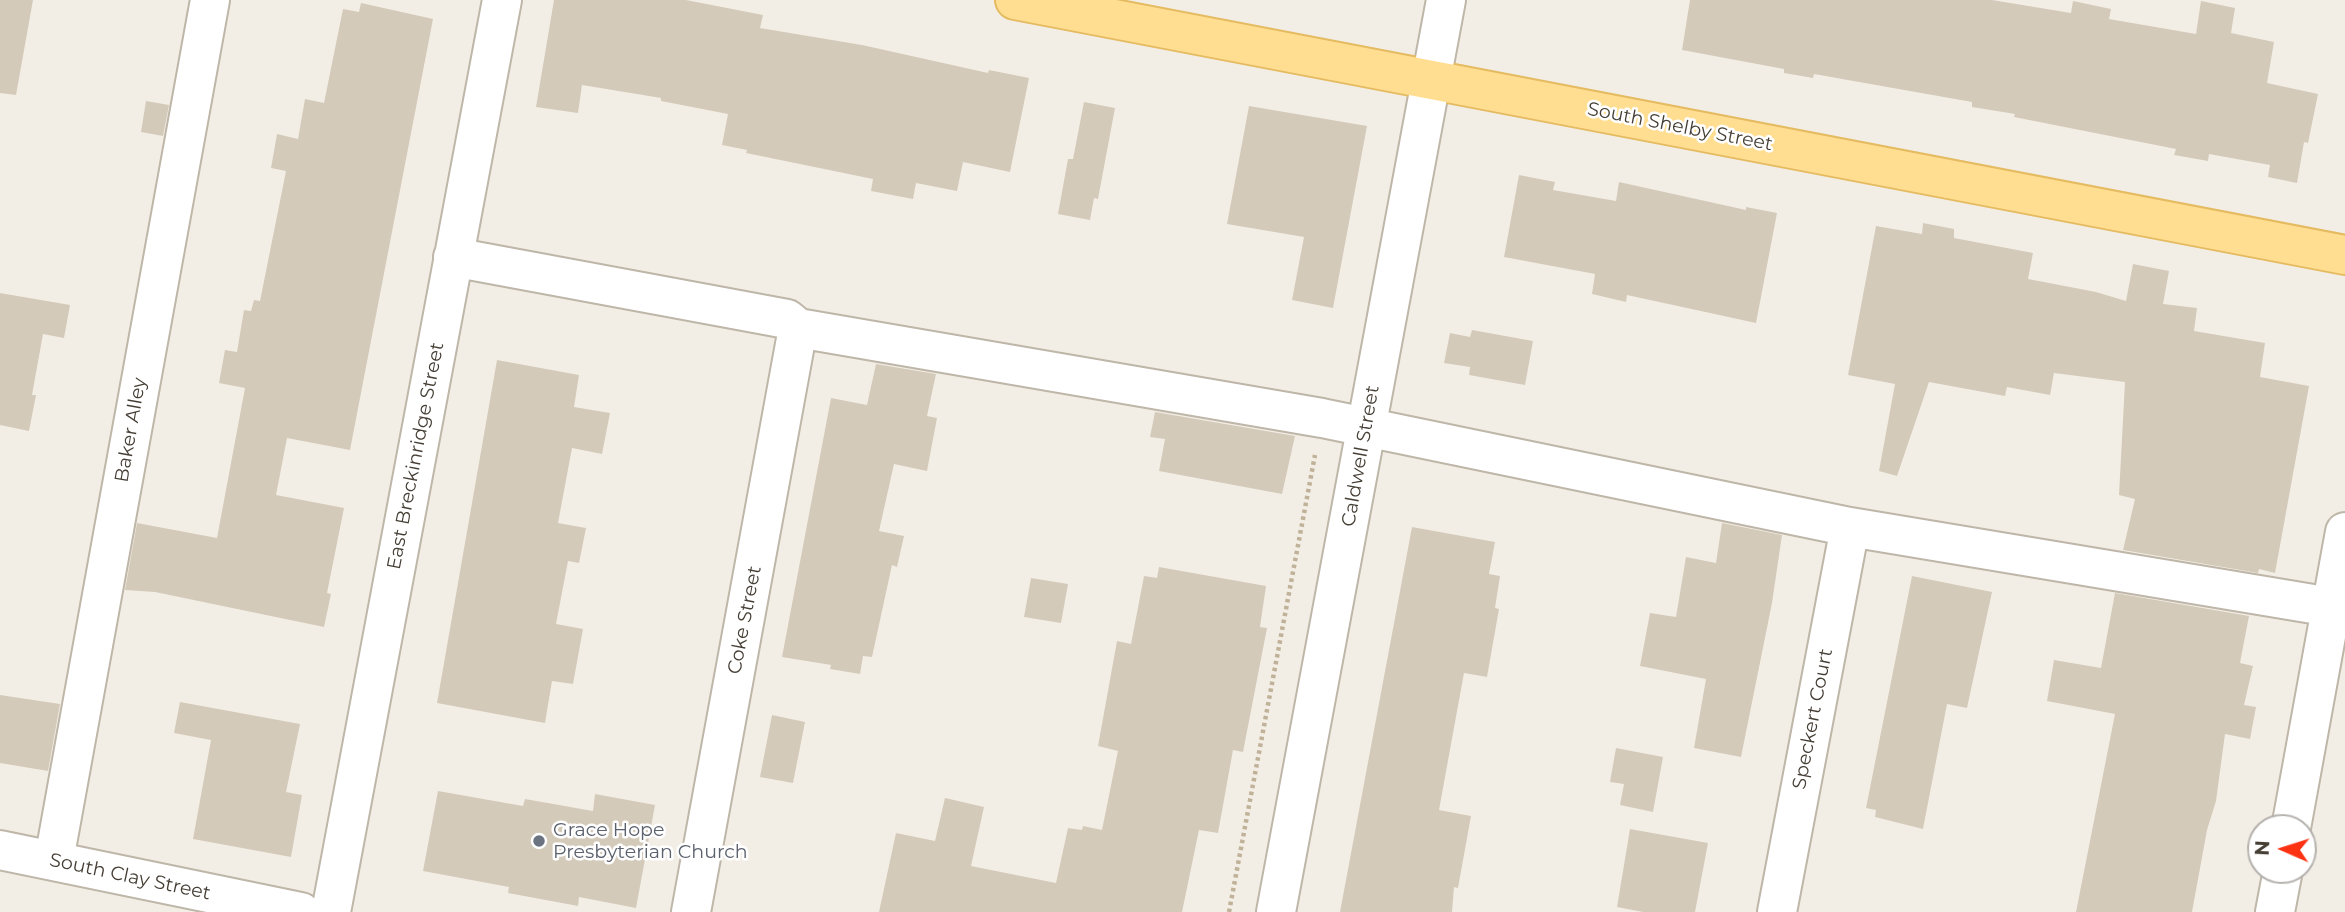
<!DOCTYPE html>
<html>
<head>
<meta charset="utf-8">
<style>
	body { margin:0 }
	#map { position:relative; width:2345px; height:912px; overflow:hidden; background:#f3eee5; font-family:Montserrat,sans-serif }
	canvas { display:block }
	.north { position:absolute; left:2247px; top:814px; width:70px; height:70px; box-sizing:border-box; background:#fff; border:2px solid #b5b2ae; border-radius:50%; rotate:273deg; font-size:19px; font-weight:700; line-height:28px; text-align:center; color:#453e35 }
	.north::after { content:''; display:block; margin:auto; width:24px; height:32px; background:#fc3213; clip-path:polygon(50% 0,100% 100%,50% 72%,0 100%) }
</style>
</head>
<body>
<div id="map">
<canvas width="2345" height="912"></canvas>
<div class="north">N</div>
</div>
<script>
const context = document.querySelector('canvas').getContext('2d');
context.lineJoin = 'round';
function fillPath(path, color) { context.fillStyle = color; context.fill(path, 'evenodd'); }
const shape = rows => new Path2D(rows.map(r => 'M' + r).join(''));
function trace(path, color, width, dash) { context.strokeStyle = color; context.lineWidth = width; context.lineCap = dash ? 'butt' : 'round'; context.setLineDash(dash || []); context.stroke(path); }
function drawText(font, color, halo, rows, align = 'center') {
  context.font = font + ' Montserrat,sans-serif'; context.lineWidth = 5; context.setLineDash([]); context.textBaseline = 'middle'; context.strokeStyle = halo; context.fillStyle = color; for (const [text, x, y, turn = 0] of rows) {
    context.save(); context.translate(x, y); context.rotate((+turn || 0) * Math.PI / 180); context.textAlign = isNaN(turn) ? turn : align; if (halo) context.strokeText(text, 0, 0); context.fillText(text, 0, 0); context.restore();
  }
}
const building = shape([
	[0,0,33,0,16,95,0,93],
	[554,0,686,0,763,15,760,28,862,45,988,73,989,70,1029,78,1010,172,963,162,957,191,916,183,913,199,871,191,873,179,746,153,747,150,722,145,728,114,661,101,661,98,582,85,578,113,536,107],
	[1690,0,1992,0,2071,13,2073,1,2111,9,2109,19,2196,34,2201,1,2235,8,2231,33,2274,42,2267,83,2318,94,2308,143,2304,142,2297,183,2268,177,2270,165,2209,154,2208,161,2174,155,2176,149,2014,117,2015,114,1972,107,1972,102,1814,74,1813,78,1784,73,1784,69,1682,50],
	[361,3,433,19,350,450,287,438,276,495,344,508,327,593,331,594,324,627,155,592,125,590,137,523,217,538,245,388,219,383,225,350,237,352,244,310,251,311,254,300,260,301,286,171,271,168,277,134,298,139,305,99,324,103,343,9,359,12],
	[146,101,169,105,163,136,141,132],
	[1084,102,1115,108,1098,199,1094,198,1090,220,1058,214,1068,159,1073,159],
	[1249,106,1367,126,1333,308,1292,300,1304,237,1227,224],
	[1519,175,1555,182,1553,190,1616,201,1619,182,1746,210,1746,207,1777,213,1756,323,1627,295,1626,302,1592,294,1595,274,1504,257],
	[1923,223,1954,229,1954,238,2033,253,2028,279,2096,292,2126,301,2133,264,2169,271,2163,304,2197,308,2194,331,2265,343,2260,377,2309,386,2275,573,2259,569,2258,573,2123,550,2135,499,2119,495,2125,382,2054,373,2050,395,2007,387,2005,396,1929,382,1897,476,1879,471,1895,384,1848,375,1876,226,1922,234],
	[0,293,70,305,64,338,43,334,32,395,36,395,29,431,0,425],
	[1472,330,1533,341,1525,385,1469,375,1470,367,1444,363,1450,333,1470,337],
	[497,360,579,375,574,407,610,413,602,454,572,448,558,523,586,528,579,563,568,561,556,624,583,629,573,684,552,681,545,723,437,703],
	[876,364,936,374,927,416,937,418,927,471,894,464,879,531,904,536,897,567,892,565,872,657,863,656,860,674,830,669,831,665,782,657,831,398,867,405],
	[1155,412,1295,436,1282,494,1159,471,1165,439,1150,437],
	[1722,523,1782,535,1772,603,1741,757,1694,748,1706,679,1640,666,1650,613,1676,617,1686,557,1716,563],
	[1412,527,1495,542,1489,574,1500,576,1495,608,1499,609,1487,677,1464,673,1439,810,1471,816,1458,888,1454,887,1452,912,1340,912],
	[1159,567,1266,586,1260,627,1267,628,1243,752,1233,750,1218,833,1199,830,1182,912,879,912,896,833,935,841,945,798,984,807,971,866,1056,883,1068,828,1082,830,1083,826,1102,830,1118,751,1098,746,1117,641,1131,644,1144,576,1157,578],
	[1912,576,1992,592,1967,708,1947,704,1923,829,1875,817,1876,810,1866,808],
	[1031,578,1068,584,1061,623,1024,617],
	[2115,593,2249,616,2240,663,2253,666,2244,705,2256,707,2250,739,2225,734,2216,801,2207,830,2192,912,2076,912,2115,714,2047,701,2054,660,2101,668],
	[0,695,60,704,48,771,0,763],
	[180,702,300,724,286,792,302,795,291,857,193,839,211,740,174,733],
	[772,715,805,722,793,783,760,777],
	[1616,748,1663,757,1653,812,1620,805,1624,784,1610,782],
	[438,791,523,806,525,799,593,811,595,794,655,805,636,908,579,897,578,906,508,893,509,887,423,871],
	[1630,829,1708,843,1695,912,1643,912,1617,907]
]);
const path = shape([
	[1229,912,1315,455]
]);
const minor = shape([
	[453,257,787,319,798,328,1322,418,1850,527,2331,607],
	[2291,828,2345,532],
	[0,850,301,912],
	[54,860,210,0],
	[331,912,502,0],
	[691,912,798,328],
	[1276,912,1446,0],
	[1777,912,1850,527],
	[2275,912,2283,870]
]);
const major = shape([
	[1015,0,2345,255]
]);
const markers = [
	[539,841,7,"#6b7280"]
];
const streetNames = [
	["South Shelby Street",1680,127,11],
	["Baker Alley",131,430,-80],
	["East Breckinridge Street",416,456,-79],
	["Caldwell Street",1361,456,-80],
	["Coke Street",745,620,-79],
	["Speckert Court",1813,719,-79],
	["South Clay Street",130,877,12]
];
const worshipNames = [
	["Grace Hope",553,830],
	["Presbyterian Church",553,852]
];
fillPath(building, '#d4caba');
trace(minor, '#beb6a8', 42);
trace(major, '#e5bb61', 42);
trace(path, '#c0b199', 4.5, [3.5, 3.5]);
trace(minor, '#fff', 38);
trace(major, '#ffde92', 38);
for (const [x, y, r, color] of markers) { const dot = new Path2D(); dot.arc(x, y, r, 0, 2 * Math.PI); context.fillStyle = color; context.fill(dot); trace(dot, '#fff', 2.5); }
drawText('19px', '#453e35', '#fff', streetNames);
drawText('19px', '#5b616d', '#fff', worshipNames, 'left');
</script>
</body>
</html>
